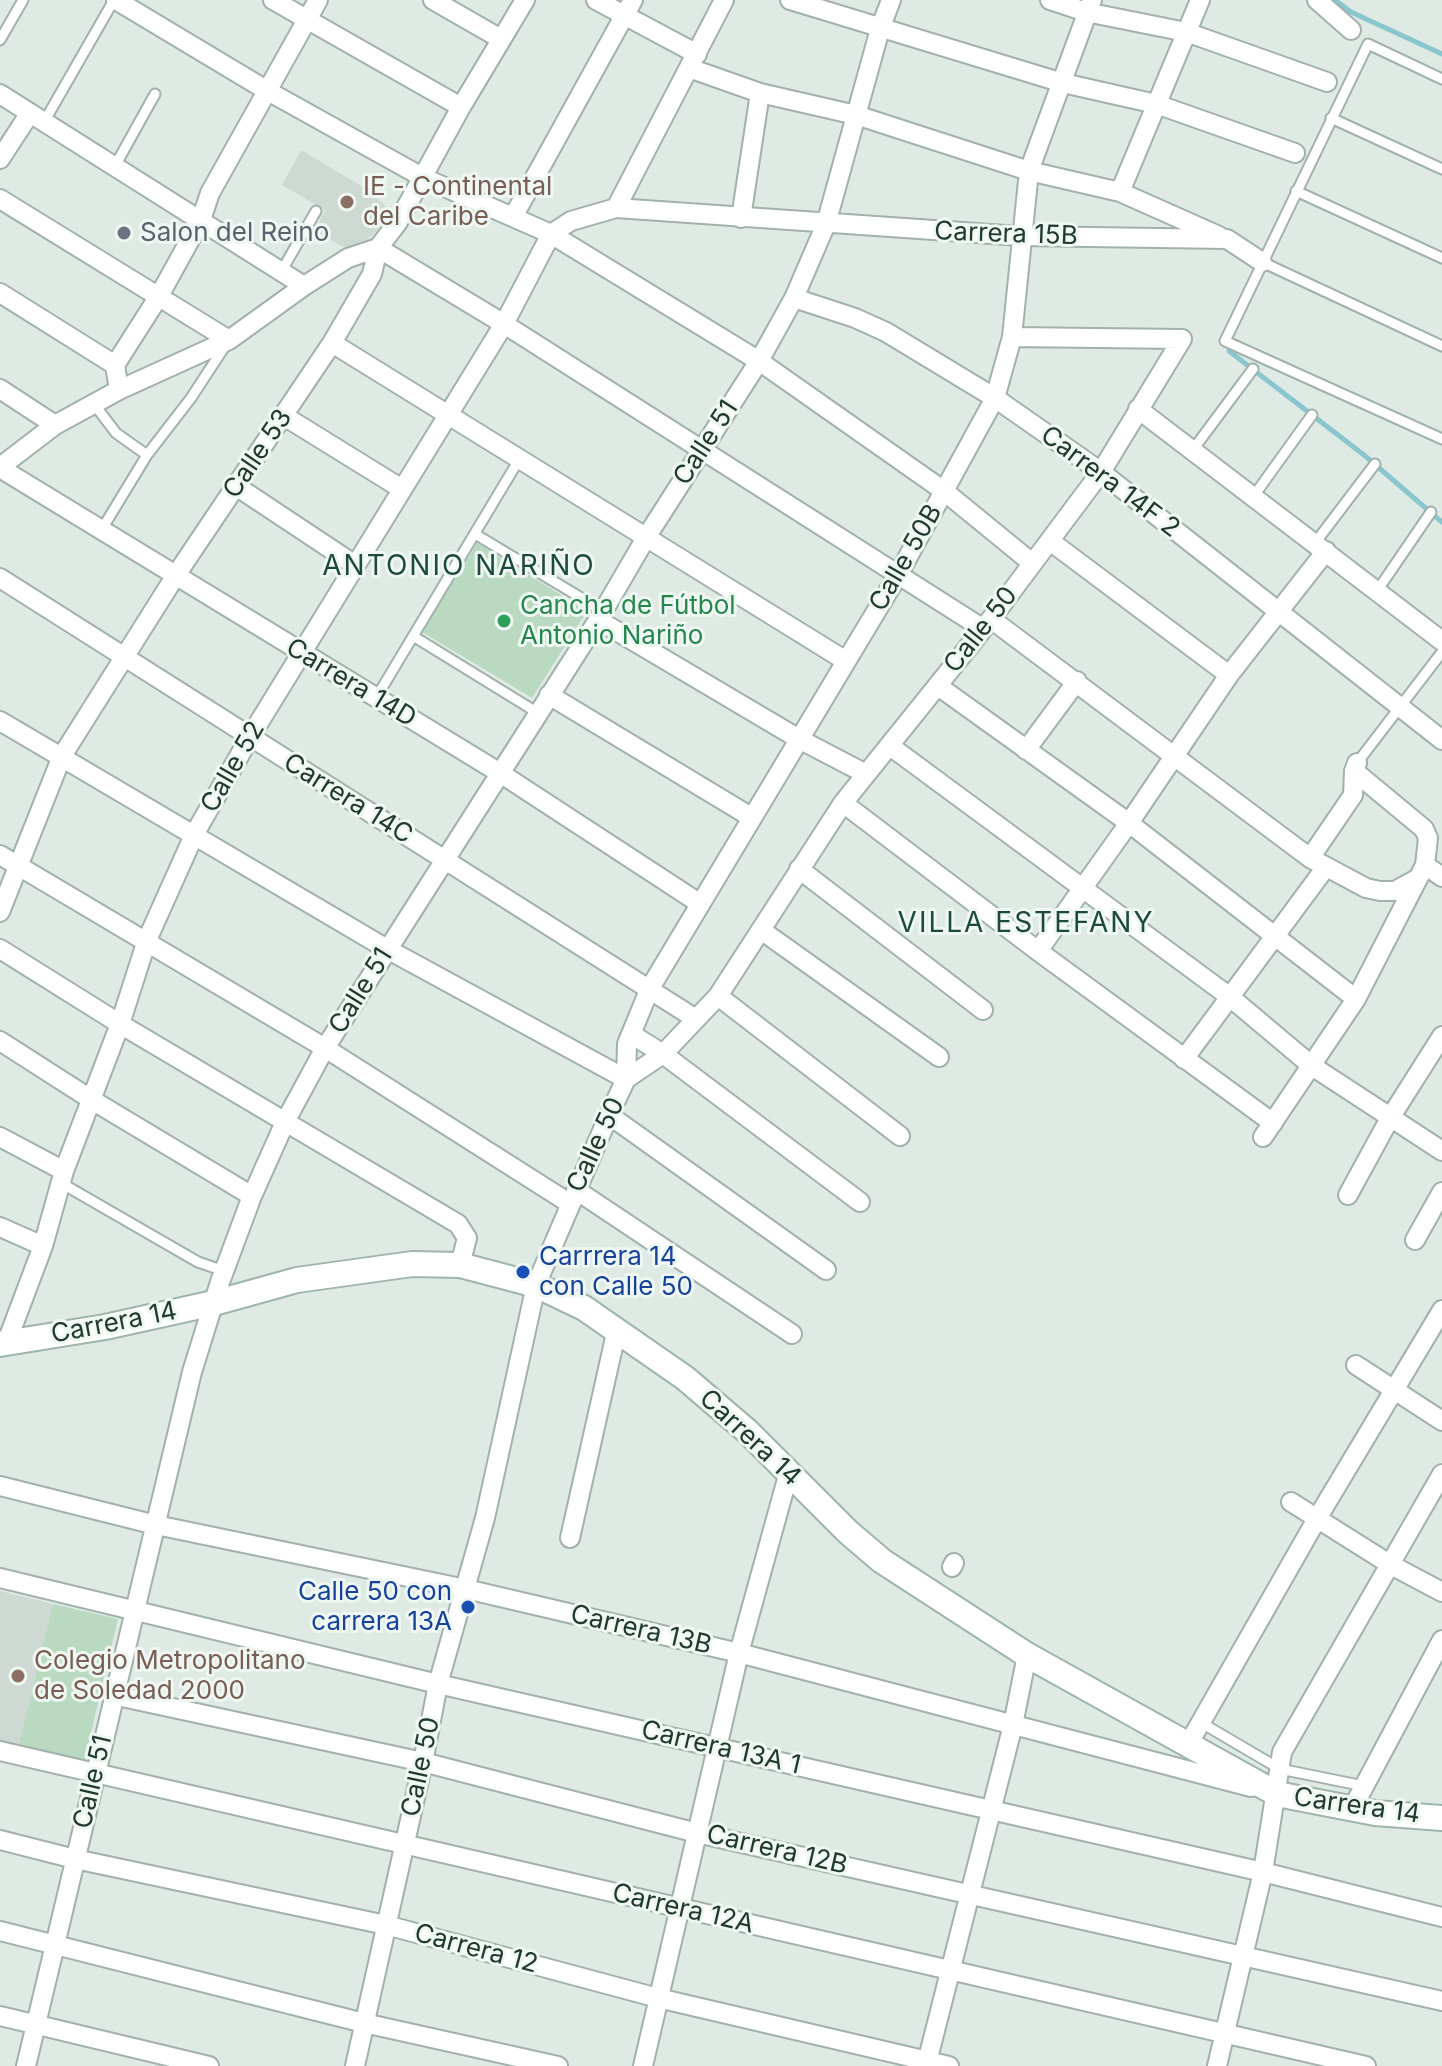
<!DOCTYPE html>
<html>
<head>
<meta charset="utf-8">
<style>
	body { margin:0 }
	canvas { display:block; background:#dfeae5 }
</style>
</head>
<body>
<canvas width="1442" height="2066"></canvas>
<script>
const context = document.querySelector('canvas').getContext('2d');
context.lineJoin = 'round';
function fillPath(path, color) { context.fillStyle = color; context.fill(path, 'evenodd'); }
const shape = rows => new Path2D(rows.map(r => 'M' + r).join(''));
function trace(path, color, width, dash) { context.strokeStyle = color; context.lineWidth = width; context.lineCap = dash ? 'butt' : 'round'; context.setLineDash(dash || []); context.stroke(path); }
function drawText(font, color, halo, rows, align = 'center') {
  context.font = font + ' Inter,sans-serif'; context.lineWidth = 6; context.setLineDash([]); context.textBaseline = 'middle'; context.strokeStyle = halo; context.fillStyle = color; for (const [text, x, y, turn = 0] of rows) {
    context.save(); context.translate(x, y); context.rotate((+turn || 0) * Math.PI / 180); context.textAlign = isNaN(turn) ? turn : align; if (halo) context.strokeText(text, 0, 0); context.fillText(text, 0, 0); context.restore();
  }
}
const built = shape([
	[301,150,367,189,395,215,353,252,315,231,325,210,282,185],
	[0,1591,53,1604,17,1752,0,1748]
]);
const green = shape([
	[477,543,587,611,532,698,422,632],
	[53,1604,118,1619,83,1767,17,1752]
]);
const stream = shape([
	[1335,0,1351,12,1442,54],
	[1229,351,1364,455,1442,522]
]);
const service = shape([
	[0,40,23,0],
	[1442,79,1368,44,1225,341,1442,439],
	[1331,118,1442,169],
	[44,122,114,0],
	[115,166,155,94],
	[1296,191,1442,258],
	[1262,262,1442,346],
	[281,272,316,211],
	[94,404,116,433,147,455],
	[1192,451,1253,369],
	[1253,497,1312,415],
	[102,529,147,455,191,398,225,346],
	[475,534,603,611],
	[1315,543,1375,464],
	[1377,591,1431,512],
	[413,636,538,713],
	[376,698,520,458],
	[1357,763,1442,652],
	[61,1183,198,1262,224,1271],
	[1200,1722,1280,1769,1364,1786]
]);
const minor = shape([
	[116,0,266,90,424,178,551,234,759,361,944,491,1032,563],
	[273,0,461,107],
	[433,0,501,39],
	[596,0,697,54],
	[790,0,1063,83,1156,104,1295,153],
	[1050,0,1086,12,1186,32,1327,82],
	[1317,0,1351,30],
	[689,68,760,93,856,115,1029,171,1120,192,1219,236],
	[0,94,304,286],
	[0,159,30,113],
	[1120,192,1200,0],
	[0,199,229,340],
	[616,208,724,0],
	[513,217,633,0],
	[741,218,760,93],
	[0,293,115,365],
	[794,298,855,318,886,332,995,398,1101,472,1442,740],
	[1012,337,1182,339],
	[332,343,846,661],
	[0,389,55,425],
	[119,390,115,365,159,296,201,220,210,193,318,0],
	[1138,409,1442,641],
	[284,416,402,489],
	[0,467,55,425,119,390,229,340,304,286,348,258,378,248,504,324,982,628],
	[0,468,500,773,699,903],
	[236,486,355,565],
	[1050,541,1229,675],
	[0,578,696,1019],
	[991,619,1310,858,1366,888,1380,891,1395,891,1417,879],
	[598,620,799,739,866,774],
	[938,686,1129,823,1356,999],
	[549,695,751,817],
	[0,721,387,949,626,1079],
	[890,746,1230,997,1312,1066,1442,1151],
	[1026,750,1077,681],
	[843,803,1038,951,1273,1123],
	[0,855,325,1048,569,1203],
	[1310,858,1353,795,1354,771],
	[1425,865,1442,877],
	[799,869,983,1010],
	[0,912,62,756,176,575,332,343,372,274,378,248,398,222,461,107,525,0],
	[761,930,939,1057],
	[0,949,120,1024,458,1224,467,1238,460,1265],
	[1038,951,1129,823,1229,675,1326,551],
	[718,996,900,1136],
	[631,1034,663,1054,860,1202],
	[0,1041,92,1100,252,1196],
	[1184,1059,1326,867],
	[626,1079,627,1044,650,988,898,575,995,398,1012,337,1029,171,1092,0],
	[609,1115,826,1270],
	[0,1137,64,1171],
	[1263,1137,1356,999,1425,865,1428,838,1424,829,1354,771,1357,763],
	[576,1190,792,1334],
	[1348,1195,1390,1118,1442,1036],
	[0,1227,43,1246],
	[1415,1240,1442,1192],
	[6,1344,43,1246,64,1171,120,1024,147,940,195,833,250,737,504,324,551,234,571,221,616,208,1020,236,1227,239,1262,262],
	[1356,1365,1442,1421],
	[0,1486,156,1525,466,1589,739,1653,1251,1787],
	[1291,1502,1391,1565,1442,1592],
	[570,1538,617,1329],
	[952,1567,954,1563],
	[0,1578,438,1684,1263,1872,1442,1917],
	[113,1695,423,1762,697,1833,1442,2001],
	[1189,1743,1318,1517,1442,1310],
	[0,1751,1366,2066],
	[1352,1809,1442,1640],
	[0,1840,75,1859,386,1925,658,1998,949,2066],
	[0,1931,364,2023,558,2066],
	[0,2016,209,2066],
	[26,2066,192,1372,220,1282,252,1196,286,1120,325,1048,598,620,647,536,759,361,794,298,826,224,880,29,891,0],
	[355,2066,423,1762,438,1684,485,1518,536,1285,609,1115,626,1079,663,1054,718,996,843,803,991,619,1101,472,1182,339],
	[643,2066,739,1653,789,1472],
	[926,2066,1013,1725,1027,1655],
	[1217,2066,1263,1872,1282,1752,1442,1474]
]);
const secondary = shape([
	[0,1344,105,1327,214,1303,297,1280,412,1264,460,1265,536,1285,584,1308,685,1378,747,1431,848,1532,882,1561,1027,1655,1277,1794,1375,1813,1442,1818]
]);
const markers = [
	[347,202,8,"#8d6e63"],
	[124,233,8,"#6b7280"],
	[504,621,8,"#2e9e5b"],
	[523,1272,8,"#1a4fb4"],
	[468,1607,8,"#1a4fb4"],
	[18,1676,8,"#8d6e63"]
];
const educationNames = [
	["IE - Continental",363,187],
	["del Caribe",363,217],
	["Colegio Metropolitano",34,1661],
	["de Soledad 2000",34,1691]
];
const worshipNames = [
	["Salon del Reino",140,233]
];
const streetNames = [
	["Carrera 15B",1006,234,2],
	["Calle 51",706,443,-57],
	["Calle 53",258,454,-56],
	["Carrera 14F 2",1110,482,37],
	["Calle 50B",906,558,-60],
	["Calle 50",981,630,-52],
	["Carrera 14D",351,683,31],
	["Calle 52",233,767,-60],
	["Carrera 14C",348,799,32],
	["Calle 51",361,991,-58],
	["Calle 50",596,1145,-65],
	["Carrera 14",114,1323,-11],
	["Carrera 14",750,1438,43],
	["Carrera 13B",641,1630,13],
	["Carrera 13A 1",721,1748,13],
	["Calle 50",421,1767,-78],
	["Calle 51",93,1782,-77],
	["Carrera 14",1357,1806,8],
	["Carrera 12B",777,1850,13],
	["Carrera 12A",683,1909,13],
	["Carrera 12",476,1949,15]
];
const leisureNames = [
	["Cancha de Fútbol",520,606],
	["Antonio Nariño",520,636]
];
const transitNames = [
	["Carrrera 14",539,1257],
	["con Calle 50",539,1287],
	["Calle 50 con",452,1592,"right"],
	["carrera 13A",452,1622,"right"]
];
const neighbourhoodNames = [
	["ANTONIO NARIÑO",459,567],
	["VILLA ESTEFANY",1026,924]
];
fillPath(built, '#ced9d3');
fillPath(green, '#b9dac0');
trace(stream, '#89c6cd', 5);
trace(service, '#a2b1ab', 13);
trace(minor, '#a2b1ab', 22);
trace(secondary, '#9fb5ac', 28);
trace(service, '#fff', 9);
trace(minor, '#fff', 18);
trace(secondary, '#fff', 24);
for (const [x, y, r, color] of markers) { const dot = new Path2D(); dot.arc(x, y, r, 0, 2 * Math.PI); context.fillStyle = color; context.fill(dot); trace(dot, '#eff7f3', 3); }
drawText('26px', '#785e54', '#eff7f3', educationNames, 'left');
drawText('26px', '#5b616d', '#eff7f3', worshipNames, 'left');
drawText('26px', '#213931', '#eff7f3', streetNames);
drawText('26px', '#27864d', '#eff7f3', leisureNames, 'left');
drawText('26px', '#164399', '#eff7f3', transitNames, 'left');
context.letterSpacing = '2px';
drawText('28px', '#1e4a3d', '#eff7f3', neighbourhoodNames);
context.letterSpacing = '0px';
</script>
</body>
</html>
